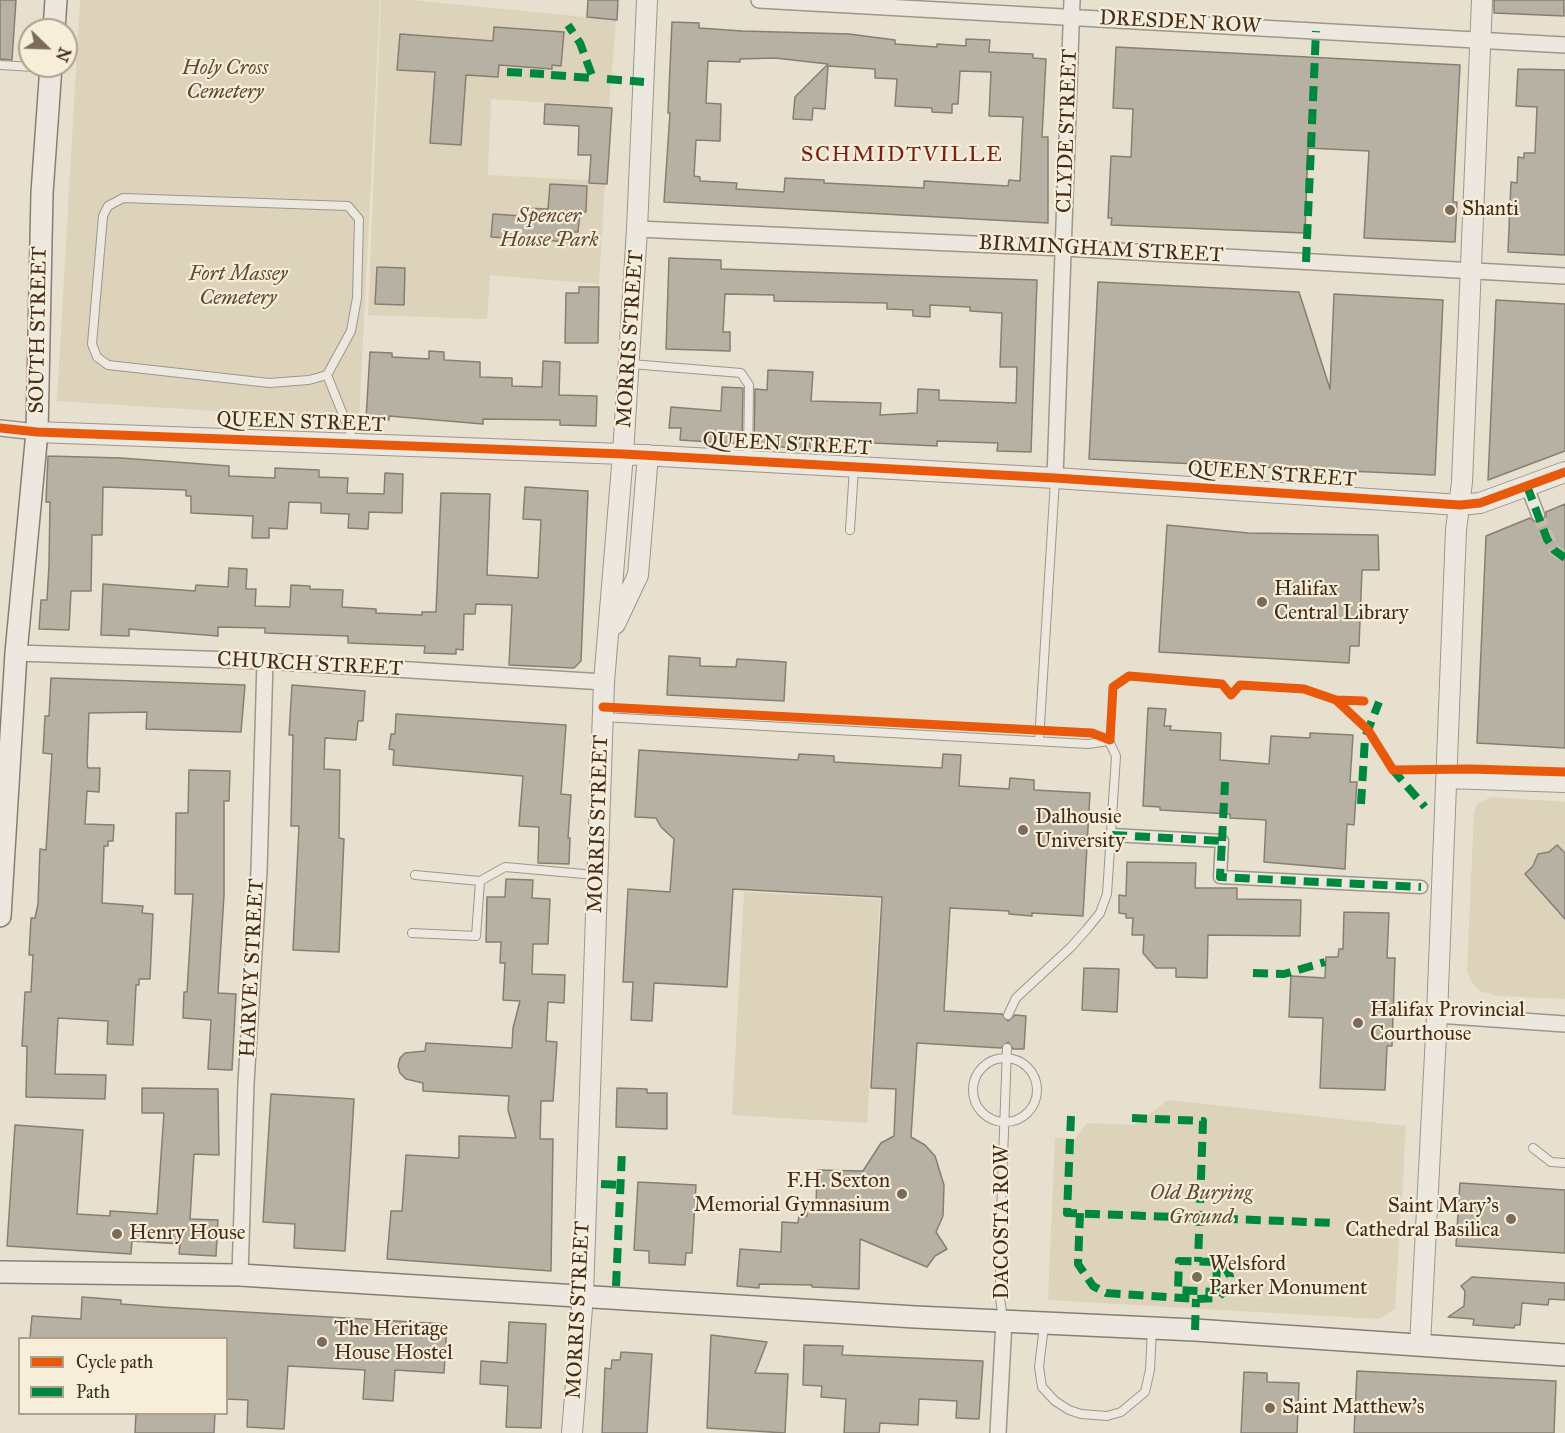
<!DOCTYPE html>
<html>
<head>
<meta charset="utf-8">
<style>
	body { margin:0 }
	#map { position:relative; width:1565px; height:1433px; overflow:hidden; background:#e7e0cf; font-family:"IM FELL Great Primer",serif }
	canvas { display:block }
	.legend { position:absolute; left:18px; top:1337px; width:210px; height:78px; box-sizing:border-box; background:#f6eed9; border:2px solid #afa08d; margin:0; padding:8px 10px; list-style:none; font-size:18px; color:#442c1a }
	.legend li { display:flex; align-items:center; gap:12px; height:30px }
	.legend b { width:30px; border:2px solid #afa08d }
	.north { position:absolute; left:18px; top:18px; width:60px; height:60px; box-sizing:border-box; background:#f6eed9; border:2px solid #afa08d; border-radius:50%; rotate:113deg; font-size:16px; font-weight:700; line-height:24px; text-align:center; color:#442c1a }
	.north::after { content:''; display:block; margin:auto; width:21px; height:27px; background:#7d6b59; clip-path:polygon(50% 0,100% 100%,50% 72%,0 100%) }
</style>
</head>
<body>
<div id="map">
<canvas width="1565" height="1433"></canvas>
<ul class="legend">
<li><b style="height:8px;background:#e8590c"></b>Cycle path</li>
<li><b style="height:8px;background:#00873e"></b>Path</li>
</ul>
<div class="north">N</div>
</div>
<script>
const context = document.querySelector('canvas').getContext('2d');
context.lineJoin = 'round';
function fillPath(path, color) { context.fillStyle = color; context.fill(path, 'evenodd'); }
const shape = rows => new Path2D(rows.map(r => 'M' + r).join(''));
function trace(path, color, width, dash) { context.strokeStyle = color; context.lineWidth = width; context.lineCap = dash ? 'butt' : 'round'; context.setLineDash(dash || []); context.stroke(path); }
function drawText(font, color, halo, rows, align = 'center') {
  context.font = font + ' "IM FELL Great Primer",serif'; context.lineWidth = 4.5; context.setLineDash([]); context.textBaseline = 'middle'; context.strokeStyle = halo; context.fillStyle = color; for (const [text, x, y, turn = 0] of rows) {
    context.save(); context.translate(x, y); context.rotate((+turn || 0) * Math.PI / 180); context.textAlign = isNaN(turn) ? turn : align; if (halo) context.strokeText(text, 0, 0); context.fillText(text, 0, 0); context.restore();
  }
}
const green = shape([
	[80,0,380,0,359,420,57,401],
	[381,0,411,0,616,20,609,107,491,99,488,175,605,181,599,284,490,275,487,319,368,315],
	[1492,797,1565,802,1565,999,1498,996,1480,991,1472,983,1467,972,1474,812,1478,803],
	[744,892,880,899,867,1123,732,1115],
	[1168,1100,1406,1126,1395,1309,1379,1319,1048,1300,1055,1138,1075,1139,1087,1123,1135,1125]
]);
const building = shape([
	[0,0,16,0,12,60,0,59,0,0],
	[588,0,618,0,617,20,587,17,588,0],
	[1494,0,1564,0,1564,16,1494,13,1494,0],
	[672,22,699,23,699,28,742,31,849,34,895,40,895,44,937,47,937,44,966,46,966,39,990,40,989,52,1033,54,1033,58,1046,59,1042,137,1048,137,1048,223,664,202,670,113,668,113,672,22],
	[775,58,828,64,795,97,793,119,812,120,813,108,825,109,828,66,875,69,875,78,897,79,895,106,932,108,932,112,952,113,952,104,958,104,960,71,991,72,989,116,1023,117,1020,181,1009,180,1008,186,924,181,924,188,824,183,824,180,785,178,784,192,736,189,737,183,700,181,700,177,694,176,696,140,720,141,721,104,706,103,708,61,740,62,740,59,775,58],
	[494,27,564,32,561,66,552,65,552,69,499,65,498,77,466,75,461,145,430,143,435,72,397,70,400,34,493,41,494,27],
	[1116,47,1460,65,1453,202,1457,202,1455,242,1364,238,1369,151,1308,148,1305,233,1111,225,1112,218,1108,218,1111,156,1131,157,1133,109,1113,108,1116,47],
	[1518,69,1565,70,1565,255,1508,252,1511,182,1517,183,1518,157,1524,158,1524,153,1535,153,1537,107,1516,106,1518,69],
	[545,104,612,108,607,184,589,183,591,155,578,155,579,126,544,124,545,104],
	[550,184,587,186,586,212,580,211,578,232,572,232,571,242,491,237,493,214,522,216,522,208,548,209,550,184],
	[669,258,721,260,721,269,1037,280,1031,452,997,451,998,443,937,441,937,446,810,440,810,449,754,445,755,389,767,390,768,370,813,372,811,401,881,403,880,415,917,413,918,389,939,390,939,400,1016,403,1017,367,1000,367,1002,313,970,311,970,307,930,305,930,317,913,316,913,310,887,309,887,303,774,301,774,295,725,294,723,332,730,332,730,351,666,349,669,258],
	[377,267,405,268,404,305,375,304,377,267],
	[1098,282,1299,292,1330,389,1334,294,1443,300,1435,475,1089,459,1098,282],
	[579,287,599,287,598,343,565,343,566,293,579,293,579,287],
	[1496,300,1565,304,1565,451,1488,480,1496,300],
	[429,351,444,352,444,360,480,362,480,377,512,378,512,386,542,387,543,361,560,362,559,395,597,396,596,426,560,425,560,420,483,419,483,424,389,416,389,420,366,419,370,352,392,353,392,357,429,359,429,351],
	[722,387,743,388,742,444,680,440,681,428,669,428,671,407,721,411,722,387],
	[48,456,121,458,229,466,229,476,275,478,275,468,319,470,319,477,348,478,347,493,384,494,385,473,403,474,402,513,369,512,368,529,348,528,349,514,321,513,321,503,289,502,287,529,269,528,269,538,252,538,253,516,191,513,191,496,186,496,186,490,103,487,102,535,92,535,91,591,71,591,69,630,39,629,41,600,47,600,49,565,50,502,46,502,48,456],
	[525,487,588,491,581,661,574,668,509,665,512,605,476,604,475,614,464,614,463,650,456,649,456,654,424,653,425,646,348,643,348,636,265,633,265,628,218,627,218,636,129,629,129,636,101,635,103,584,195,591,196,585,228,587,229,568,247,569,246,589,256,589,255,606,290,607,291,585,310,586,310,589,343,590,342,607,376,609,376,613,422,615,422,612,436,612,441,493,490,494,487,575,538,578,541,520,523,519,525,487],
	[1565,504,1565,748,1477,743,1486,536,1530,518,1536,523,1541,522,1546,517,1546,512,1565,504],
	[1167,525,1248,533,1378,535,1379,570,1362,570,1359,646,1350,646,1349,663,1159,652,1167,525],
	[669,656,700,658,700,666,736,667,737,659,786,662,784,701,667,695,669,656],
	[51,678,245,685,241,732,146,729,147,712,89,713,87,764,88,768,100,768,99,792,87,791,85,824,114,825,113,841,108,841,108,846,104,846,102,903,143,906,142,913,153,914,150,979,139,979,139,985,136,985,133,1045,107,1044,108,1021,58,1018,55,1074,106,1075,105,1099,26,1097,27,1046,22,1046,25,992,31,992,33,955,29,955,31,918,35,918,38,904,40,849,46,850,52,754,43,753,45,716,49,716,51,678],
	[292,685,365,691,363,721,358,721,356,740,325,738,324,769,340,770,339,838,344,839,339,952,293,950,299,826,291,826,293,735,289,735,292,685],
	[1148,708,1166,709,1164,726,1171,726,1170,730,1221,733,1220,760,1269,764,1271,736,1310,738,1310,733,1353,735,1350,782,1357,782,1354,825,1347,824,1345,869,1264,862,1266,820,1230,818,1230,814,1160,810,1160,807,1143,806,1148,708],
	[396,714,566,725,561,794,571,795,568,838,570,838,569,864,538,863,539,827,519,826,523,776,393,765,394,750,389,749,391,734,395,734,396,714],
	[639,750,798,760,799,754,834,756,834,762,942,768,943,754,961,755,959,786,1009,789,1010,778,1034,780,1034,790,1090,793,1083,916,1032,913,1032,916,1020,915,1009,914,1009,911,950,908,944,1011,1002,1014,1008,1021,1015,1015,1026,1016,1024,1049,1013,1049,1008,1042,1001,1048,917,1043,911,1137,925,1145,935,1156,944,1185,943,1216,936,1232,947,1249,935,1256,927,1267,860,1239,859,1289,812,1287,812,1285,759,1284,759,1288,737,1286,740,1249,781,1252,782,1222,798,1223,799,1216,807,1216,807,1208,816,1208,817,1170,863,1171,881,1143,894,1136,896,1089,871,1088,882,897,733,889,727,987,654,983,652,1021,631,1020,633,982,623,982,628,889,670,892,674,839,661,827,656,818,635,817,639,750],
	[189,770,230,771,229,801,224,801,224,895,218,993,236,994,232,1070,208,1069,211,1020,183,1018,184,992,187,992,193,894,175,894,176,813,188,813,189,770],
	[1557,845,1565,853,1565,919,1525,874,1533,866,1538,854,1549,852,1557,845],
	[1127,862,1196,863,1195,888,1237,888,1237,899,1301,900,1300,936,1208,935,1207,978,1176,977,1176,968,1156,968,1143,953,1144,935,1132,935,1133,918,1126,918,1126,914,1119,913,1119,895,1126,896,1127,862],
	[506,879,533,880,532,898,550,899,548,944,533,944,532,974,565,975,564,1003,548,1002,546,1041,557,1042,553,1101,541,1101,540,1139,553,1139,551,1271,387,1259,391,1211,402,1211,406,1155,459,1158,459,1136,516,1138,508,1110,509,1096,423,1091,423,1083,406,1079,400,1073,398,1066,400,1058,405,1053,425,1051,426,1043,512,1048,513,1028,520,1001,503,1000,505,963,500,963,501,942,486,942,487,897,505,897,506,879],
	[1344,912,1389,913,1387,958,1395,958,1392,1046,1387,1046,1385,1090,1320,1088,1323,1018,1289,1017,1291,976,1325,978,1326,957,1338,957,1339,949,1343,949,1344,912],
	[1084,968,1119,969,1117,1012,1082,1010,1084,968],
	[142,1088,218,1089,219,1155,194,1154,190,1219,218,1220,216,1256,179,1254,180,1244,132,1241,131,1254,7,1246,15,1125,83,1130,77,1214,110,1216,110,1211,157,1214,164,1113,142,1113,142,1088],
	[617,1088,647,1089,647,1093,667,1093,667,1129,616,1127,617,1088],
	[271,1094,354,1099,345,1251,294,1248,295,1224,263,1222,271,1094],
	[638,1182,696,1185,692,1253,686,1253,685,1265,649,1263,649,1251,634,1250,638,1182],
	[1460,1183,1565,1190,1565,1253,1456,1246,1460,1183],
	[1472,1277,1565,1283,1565,1300,1549,1299,1548,1305,1522,1303,1520,1325,1515,1325,1514,1328,1473,1325,1474,1319,1448,1317,1464,1306,1465,1291,1461,1286,1472,1277],
	[82,1297,121,1300,121,1304,161,1307,447,1324,444,1373,395,1370,393,1401,363,1399,365,1370,288,1366,284,1429,247,1427,248,1400,226,1399,226,1338,30,1338,32,1316,81,1319,82,1297],
	[509,1322,546,1324,541,1428,506,1427,508,1386,480,1384,481,1361,507,1363,509,1322],
	[711,1335,767,1342,755,1373,788,1374,785,1433,707,1428,711,1335],
	[804,1345,843,1346,842,1355,983,1361,979,1419,956,1418,957,1401,919,1399,918,1425,880,1423,879,1433,844,1433,846,1399,821,1397,822,1386,803,1385,804,1345],
	[621,1352,652,1354,647,1433,602,1433,605,1368,611,1369,612,1360,620,1360,621,1352],
	[1357,1371,1556,1381,1554,1433,1354,1433,1357,1371],
	[1244,1372,1267,1373,1267,1382,1299,1383,1297,1433,1241,1433,1244,1372],
	[136,1413,215,1413,214,1433,135,1433,136,1413]
]);
const pedestrianTunnel = shape([
	[1538,515,1554,550,1565,558]
]);
const service = shape([
	[0,65,50,68],
	[631,364,741,373,749,385,748,460],
	[327,375,309,380,269,383,108,365,97,357,92,344,103,216,108,206,123,198,348,206,359,219,357,298,351,331,327,375,354,442],
	[850,530,854,468],
	[603,717,1088,744,1109,741,1116,756,1107,894,1100,913,1087,929,1071,947,1016,998,1008,1015],
	[1039,741,1055,480],
	[415,875,480,881],
	[412,933,476,936,480,881,505,867,595,875],
	'973 1090a32 32 0 1 1 64 0a32 32 0 1 1-64 0Z',
	[1533,1148,1551,1162,1565,1163],
	[1003,1319,1000,1298,1000,1242,1007,1048],
	[1044,1326,1039,1367,1042,1387,1055,1401,1069,1410,1081,1414,1107,1416,1121,1412,1145,1392,1150,1370,1152,1328]
]);
const pedestrian = shape([
	[1527,486,1538,515],
	[1112,835,1222,841,1220,877,1421,887]
]);
const minor = shape([
	[759,0,1565,45],
	[637,229,1064,248,1565,276],
	[0,428,37,432],
	[1055,478,1072,0],
	[16,653,265,661,604,682],
	[1437,1015,1565,1024],
	[240,1275,246,1083,259,871,265,661],
	[998,1433,1004,1321]
]);
const tertiary = shape([
	[37,432,623,454,1055,478,1460,505,1480,503,1565,472],
	[615,624,638,575,648,455],
	[1447,778,1565,782],
	[1420,1345,1437,1015,1456,530,1462,482,1482,0],
	[572,1433,583,1295,604,682,623,454,637,229,647,0]
]);
const secondary = shape([
	[54,30,56,0],
	[0,916,16,653,37,432,42,193,51,66],
	[0,1272,240,1275,915,1317,1195,1330,1565,1355]
]);
const quiet = shape([
	[507,72,544,74],
	[551,75,593,78,580,43,568,25],
	[607,79,644,82],
	[1306,262,1316,31],
	[1527,486,1547,539,1554,550,1565,558],
	[1392,769,1425,807],
	[1361,804,1365,738,1379,702],
	[1112,835,1222,841,1220,877,1421,887],
	[1222,841,1225,782],
	[1253,973,1284,974,1325,962],
	[1071,1116,1067,1213,1337,1223],
	[1132,1118,1203,1121,1198,1262],
	[601,1184,620,1185],
	[1080,1213,1078,1264,1093,1286,1106,1293,1196,1299,1218,1298,1229,1285,1230,1276,1225,1267,1217,1262,1179,1261,1178,1290,1216,1292,1217,1262],
	[616,1286,622,1151],
	[1195,1330,1196,1299]
]);
const cycleway = shape([
	[0,428,37,432,623,454,1055,478,1460,505,1480,503,1565,472],
	[1336,700,1368,730,1393,770,1471,769,1565,772],
	[603,707,1092,733,1110,740,1113,687,1129,676,1222,684,1231,695,1240,685,1304,689,1336,700,1364,701]
]);
const markers = [
	[1450,210,6,"#7d6b59"],
	[1262,602,6,"#7d6b59"],
	[1023,830,6,"#7d6b59"],
	[1358,1023,6,"#7d6b59"],
	[902,1194,6,"#7d6b59"],
	[1511,1219,6,"#7d6b59"],
	[117,1234,6,"#7d6b59"],
	[1197,1277,6,"#7d6b59"],
	[322,1342,6,"#7d6b59"],
	[1270,1408,6,"#7d6b59"]
];
const streetNames = [
	["DRESDEN ROW",1180,23,3],
	["CLYDE STREET",1068,131,-88],
	["BIRMINGHAM STREET",1101,250,3],
	["SOUTH STREET",39,330,-89],
	["MORRIS STREET",631,339,-86],
	["QUEEN STREET",301,423,2],
	["QUEEN STREET",787,445,3],
	["QUEEN STREET",1272,475,4],
	["CHURCH STREET",310,665,3],
	["MORRIS STREET",599,824,-88],
	["HARVEY STREET",253,968,-87],
	["DACOSTA ROW",1003,1222,-90],
	["MORRIS STREET",579,1310,-87]
];
const parkNames = [
	["Holy Cross",225,69],
	["Cemetery",225,93],
	["Spencer",549,217],
	["House Park",549,241],
	["Fort Massey",238,275],
	["Cemetery",238,299],
	["Old Burying",1201,1194],
	["Ground",1201,1218]
];
const poiNames = [
	["Shanti",1462,210],
	["Halifax",1274,590],
	["Central Library",1274,614],
	["Dalhousie",1035,818],
	["University",1035,842],
	["Halifax Provincial",1370,1011],
	["Courthouse",1370,1035],
	["F.H. Sexton",890,1182,"right"],
	["Memorial Gymnasium",890,1206,"right"],
	["Saint Mary's",1499,1207,"right"],
	["Cathedral Basilica",1499,1231,"right"],
	["Henry House",129,1234],
	["Welsford",1209,1265],
	["Parker Monument",1209,1289],
	["The Heritage",334,1330],
	["House Hostel",334,1354],
	["Saint Matthew's",1282,1408]
];
const neighbourhoodNames = [
	["SCHMIDTVILLE",902,156]
];
fillPath(green, '#ddd2ba');
fillPath(building, '#b7b1a4');
trace(building, '#867e73', 1.5);
trace(pedestrianTunnel, '#c6bcab', 12, [12, 6]);
trace(service, '#9d968b', 10);
trace(pedestrian, '#9d968b', 15);
trace(minor, '#9d968b', 18);
trace(tertiary, '#9d968b', 22);
trace(secondary, '#867e73', 24);
trace(service, '#ece8df', 8);
trace(pedestrian, '#ece8df', 12);
trace(minor, '#ece8df', 15);
trace(tertiary, '#ece8df', 20);
trace(secondary, '#ece8df', 21);
trace(quiet, '#00873e', 8, [15, 8]);
trace(cycleway, '#e8590c', 9);
for (const [x, y, r, color] of markers) { const dot = new Path2D(); dot.arc(x, y, r, 0, 2 * Math.PI); context.fillStyle = color; context.fill(dot); trace(dot, '#f6eed9', 2); }
drawText('21px', '#442c1a', '#f6eed9', streetNames);
drawText('italic 21px', '#614b36', '#f6eed9', parkNames);
drawText('21px', '#442c1a', '#f6eed9', poiNames, 'left');
context.letterSpacing = '1.5px';
drawText('22px', '#7a1f14', '#f6eed9', neighbourhoodNames);
context.letterSpacing = '0px';
</script>
</body>
</html>
